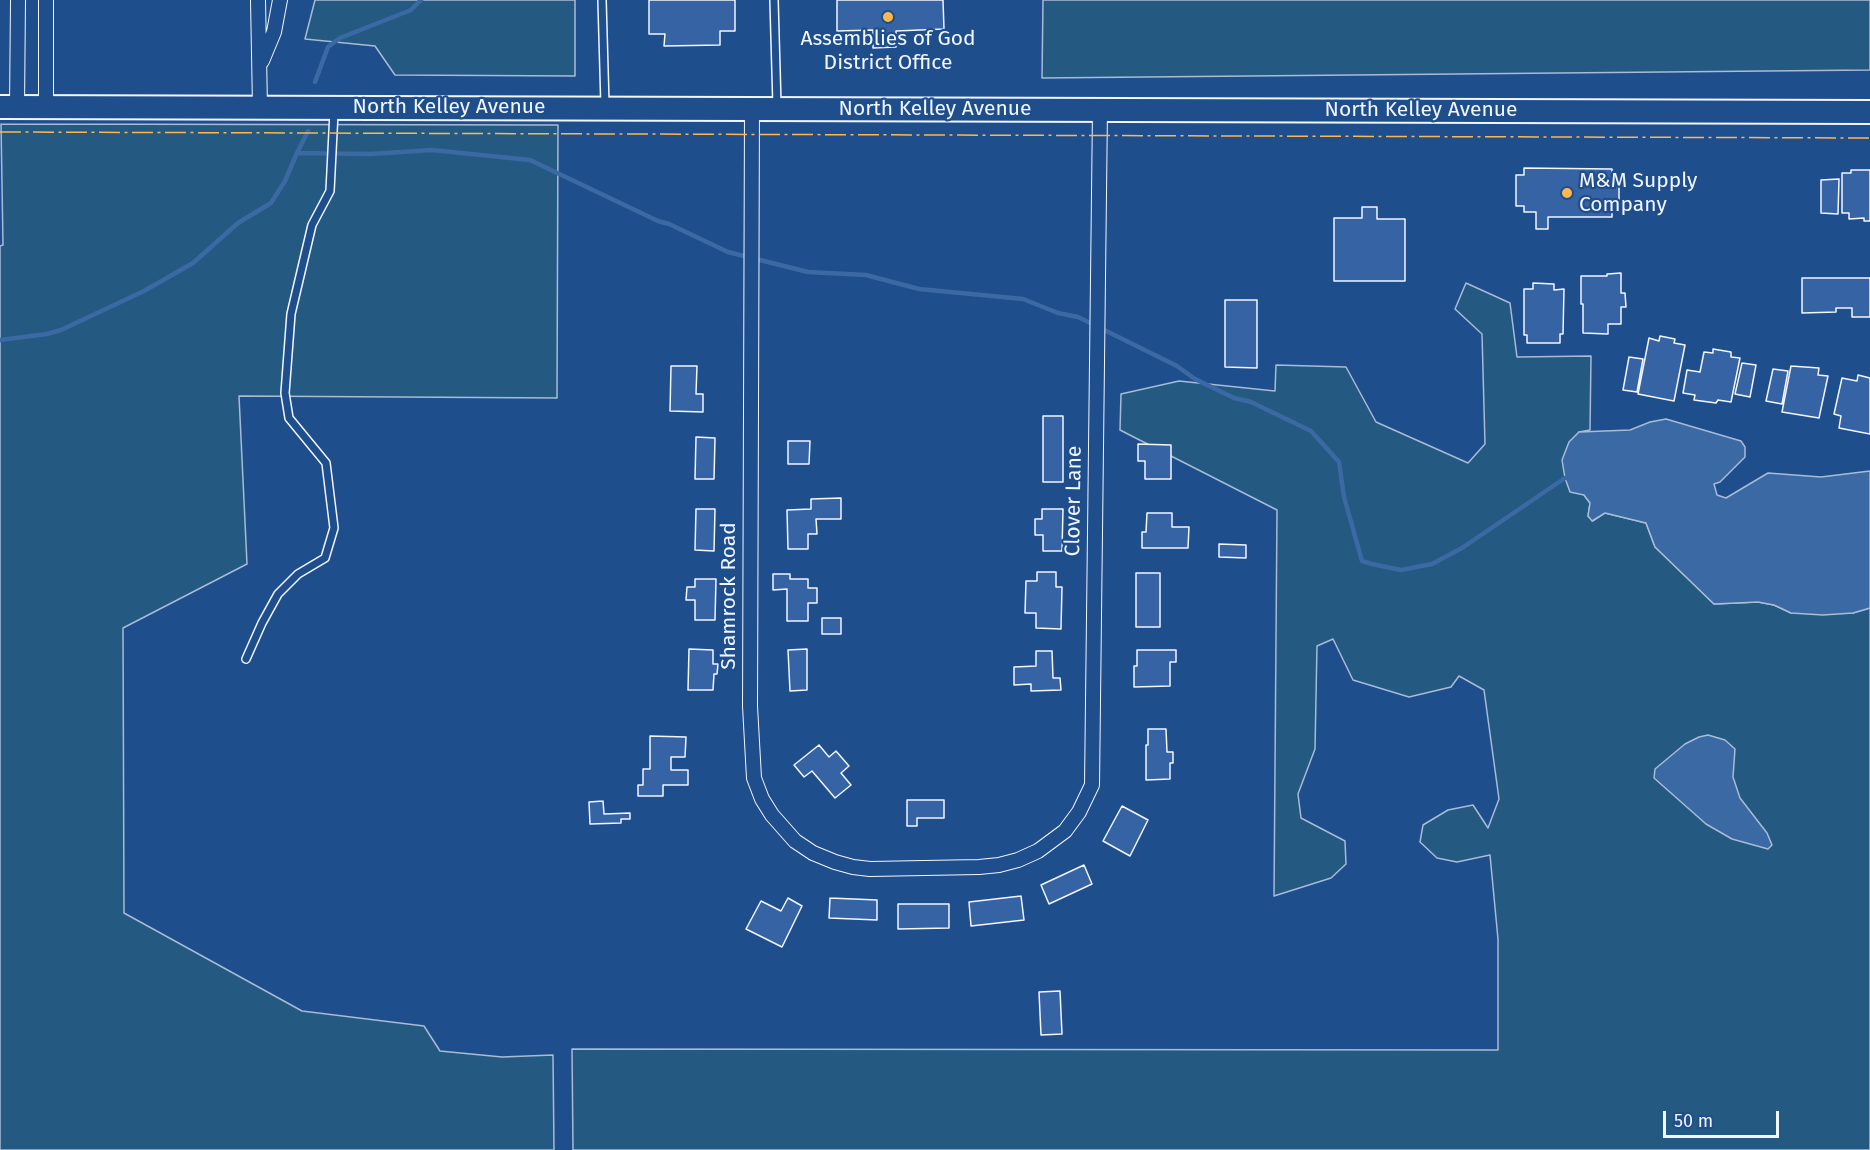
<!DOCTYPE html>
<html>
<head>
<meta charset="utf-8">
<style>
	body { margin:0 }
	#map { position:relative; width:1870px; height:1150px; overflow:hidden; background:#1f4e8c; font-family:"Fira Sans",sans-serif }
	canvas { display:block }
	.scale { position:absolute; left:1663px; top:1111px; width:116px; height:27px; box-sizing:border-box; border:3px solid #f2f6ff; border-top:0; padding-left:8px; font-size:18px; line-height:21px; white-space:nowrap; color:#f2f6ff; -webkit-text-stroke:4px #1f4e8c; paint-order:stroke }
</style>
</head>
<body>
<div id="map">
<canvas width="1870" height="1150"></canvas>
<div class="scale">50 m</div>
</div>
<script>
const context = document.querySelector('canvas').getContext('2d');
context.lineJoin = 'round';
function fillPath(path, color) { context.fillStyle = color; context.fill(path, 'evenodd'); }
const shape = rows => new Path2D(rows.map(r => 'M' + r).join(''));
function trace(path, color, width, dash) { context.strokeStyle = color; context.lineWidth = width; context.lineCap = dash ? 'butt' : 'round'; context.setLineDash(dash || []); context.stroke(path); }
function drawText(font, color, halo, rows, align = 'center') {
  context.font = font + ' "Fira Sans",sans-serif'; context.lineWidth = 4.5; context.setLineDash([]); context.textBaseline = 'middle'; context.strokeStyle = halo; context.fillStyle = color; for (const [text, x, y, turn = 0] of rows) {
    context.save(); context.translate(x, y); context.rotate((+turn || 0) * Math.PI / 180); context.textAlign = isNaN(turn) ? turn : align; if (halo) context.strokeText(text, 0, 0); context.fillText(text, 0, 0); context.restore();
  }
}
const green = shape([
	[315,0,575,0,575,76,395,75,375,46,305,39,315,0],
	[1043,0,1870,0,1870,70,1042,78,1043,0],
	[1,124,558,125,557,398,239,396,247,564,123,628,124,913,302,1011,424,1026,440,1051,502,1057,553,1055,554,1150,0,1150,0,246,3,245,1,124],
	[1466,283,1510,303,1517,357,1591,356,1590,430,1579,432,1584,495,1590,503,1588,516,1593,521,1605,513,1646,523,1655,547,1714,604,1758,602,1774,605,1791,613,1853,613,1870,608,1870,1150,573,1150,572,1049,1498,1050,1498,939,1490,855,1457,862,1437,858,1420,842,1423,825,1448,810,1473,805,1488,828,1499,799,1484,690,1459,676,1451,687,1409,697,1353,680,1333,639,1317,646,1315,749,1298,794,1301,818,1345,841,1346,864,1331,878,1274,896,1277,510,1120,430,1121,394,1179,381,1275,391,1276,365,1346,367,1376,422,1468,463,1485,444,1482,334,1455,309,1466,283]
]);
const water = shape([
	[1666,419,1741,441,1745,447,1745,457,1720,482,1714,484,1717,495,1726,498,1768,473,1821,477,1870,471,1870,608,1853,613,1823,615,1791,613,1774,605,1758,602,1714,604,1655,547,1646,523,1605,513,1592,521,1588,516,1590,503,1584,495,1570,492,1565,478,1562,460,1569,442,1579,432,1630,430,1650,422,1666,419],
	[1708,735,1725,740,1735,749,1733,777,1740,798,1767,833,1772,845,1768,849,1732,839,1706,824,1654,778,1655,769,1685,744,1699,737,1708,735]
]);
const stream = shape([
	[315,82,328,47,340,38,411,10,421,0],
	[297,153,370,154,432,150,530,160,658,221,669,224,728,252,808,272,866,275,919,289,1023,299,1058,313,1078,317,1177,366,1195,379,1234,398,1251,402,1311,431,1339,462,1344,497,1362,561,1372,564,1401,570,1432,564,1462,548,1565,478,1570,478],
	[0,340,47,334,61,330,144,291,193,263,238,223,271,203,285,181,297,153,308,131]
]);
const building = shape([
	[649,0,735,0,735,31,720,31,720,45,664,46,665,34,649,34,649,0],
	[837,0,943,0,944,29,896,31,896,47,873,48,873,30,837,31,837,0],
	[1524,168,1612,169,1612,182,1619,182,1619,204,1612,204,1612,217,1548,217,1548,229,1536,229,1536,212,1524,212,1524,206,1516,206,1516,175,1524,175,1524,168],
	[1851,170,1870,170,1870,221,1864,221,1864,218,1849,219,1849,213,1842,213,1842,173,1851,173,1851,170],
	[1839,179,1838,214,1821,213,1821,180,1839,179],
	[1362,207,1377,207,1377,219,1405,219,1405,281,1334,281,1334,218,1362,218,1362,207],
	[1621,273,1621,293,1625,293,1626,307,1621,307,1621,324,1608,324,1608,334,1583,333,1583,304,1581,304,1581,276,1607,276,1607,274,1621,273],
	[1802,278,1870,278,1870,317,1852,317,1852,308,1836,308,1836,312,1802,313,1802,278],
	[1533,283,1554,284,1554,290,1564,289,1563,334,1560,334,1560,343,1527,343,1527,335,1524,335,1524,289,1533,289,1533,283],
	[1225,300,1257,300,1257,368,1225,367,1225,300],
	[1660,336,1675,339,1674,343,1685,345,1674,401,1638,394,1649,338,1659,341,1660,336],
	[1713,349,1731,352,1731,357,1740,358,1731,402,1718,400,1716,403,1694,400,1695,395,1683,393,1687,370,1700,372,1704,352,1713,353,1713,349],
	[1629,357,1643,359,1637,392,1623,390,1629,357],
	[1742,363,1756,365,1750,397,1735,394,1742,363],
	[671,366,697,366,696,394,703,394,703,412,670,411,671,366],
	[1791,366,1819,368,1818,375,1828,376,1819,418,1782,412,1791,366],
	[1773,369,1788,371,1782,404,1766,401,1773,369],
	[1858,375,1870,378,1870,434,1839,428,1841,416,1834,414,1842,378,1857,381,1858,375],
	[1043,416,1063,416,1063,482,1043,482,1043,416],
	[696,437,715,438,714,479,695,479,696,437],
	[788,441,810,441,809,464,788,464,788,441],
	[1138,444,1171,445,1171,479,1145,479,1145,461,1138,461,1138,444],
	[841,498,841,519,816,519,817,534,808,534,808,549,788,549,787,510,811,509,811,499,841,498],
	[696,509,715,509,714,551,695,550,696,509],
	[1042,509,1063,509,1062,551,1043,551,1043,535,1035,535,1035,519,1042,519,1042,509],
	[1147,513,1172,513,1172,527,1189,527,1188,548,1142,548,1142,532,1146,532,1147,513],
	[1219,544,1246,545,1246,558,1219,557,1219,544],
	[1037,572,1056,572,1056,587,1062,587,1061,629,1036,628,1036,613,1025,613,1026,581,1037,581,1037,572],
	[1136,573,1160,573,1160,627,1136,627,1136,573],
	[773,574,790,574,790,579,808,579,808,588,817,588,817,603,808,603,808,621,787,621,787,589,773,590,773,574],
	[695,579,716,579,715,620,695,620,695,600,686,600,687,587,695,587,695,579],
	[822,618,841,618,841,634,822,634,822,618],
	[689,649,713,650,713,664,718,664,717,674,714,674,713,690,688,690,689,649],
	[807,649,807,690,790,691,788,650,807,649],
	[1137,650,1176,650,1176,662,1170,662,1170,686,1134,687,1134,666,1137,666,1137,650],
	[1036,651,1052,651,1053,678,1060,678,1061,690,1031,691,1031,684,1014,685,1014,667,1036,666,1036,651],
	[1148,729,1166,729,1167,752,1173,752,1173,763,1170,763,1170,779,1146,780,1146,745,1148,745,1148,729],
	[650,736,686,737,685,757,671,757,671,770,688,770,688,785,663,785,663,796,638,796,638,785,643,785,643,769,650,769,650,736],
	[819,745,829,757,836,751,849,766,841,773,851,785,835,798,812,771,804,777,794,765,819,745],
	[907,800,944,800,944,818,917,818,917,826,907,826,907,800],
	[603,801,604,814,630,813,630,819,621,819,621,823,590,824,589,802,603,801],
	[1122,806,1148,820,1130,856,1103,841,1122,806],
	[1084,865,1092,884,1049,904,1041,885,1084,865],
	[1021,896,1024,920,971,926,969,902,1021,896],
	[788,898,802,906,782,947,746,929,761,901,781,911,788,898],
	[830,898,877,900,877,920,829,918,830,898],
	[898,904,949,904,949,928,898,929,898,904],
	[1060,991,1062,1034,1041,1035,1039,992,1060,991]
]);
const lane = shape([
	[602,0,605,105],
	[774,0,777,106],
	[246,659,262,623,278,594,298,574,325,558,334,528,326,463,289,418,285,393,291,314,312,225,330,191,334,112]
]);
const street = shape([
	[258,0,260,107],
	[262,61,274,32,280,0],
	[17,107,18,0],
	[46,107,46,0],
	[752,109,750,706,754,778,762,799,772,815,795,841,813,853,835,862,853,867,870,869,979,867,999,865,1018,860,1038,851,1065,831,1079,812,1092,785,1100,109]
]);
const primary = shape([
	[0,107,1870,112]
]);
const power = shape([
	[0,132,1870,138]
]);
const markers = [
	[888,17,6,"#ffb74d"],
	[1567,193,6,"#ffb74d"]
];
const poiNames = [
	["Assemblies of God",888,39],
	["District Office",888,63],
	["M&M Supply",1579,181,"left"],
	["Company",1579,205,"left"]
];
const streetNames = [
	["North Kelley Avenue",449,107],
	["North Kelley Avenue",935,109],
	["North Kelley Avenue",1421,110],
	["Clover Lane",1074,501,-89],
	["Shamrock Road",729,596,-90]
];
fillPath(green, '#245a82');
trace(green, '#a8bbd7', 1.5);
fillPath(water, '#3b69a3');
trace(water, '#a8bbd7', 1.5);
trace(stream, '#3b69a3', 4.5);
fillPath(building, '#3563a3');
trace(building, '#f2f6ff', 1.5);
trace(lane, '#f2f6ff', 10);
trace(street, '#f2f6ff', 16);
trace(primary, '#f2f6ff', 26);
trace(lane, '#1f4e8c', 7);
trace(street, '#1f4e8c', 14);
trace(primary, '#1f4e8c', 22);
trace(power, '#ffb74d', 1.5, [21, 4.5, 3, 4.5]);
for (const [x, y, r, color] of markers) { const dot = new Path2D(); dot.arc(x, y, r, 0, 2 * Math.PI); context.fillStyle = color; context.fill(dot); trace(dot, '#1f4e8c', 2); }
drawText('21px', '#f2f6ff', '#1f4e8c', poiNames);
drawText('21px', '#f2f6ff', '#1f4e8c', streetNames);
</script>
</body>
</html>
